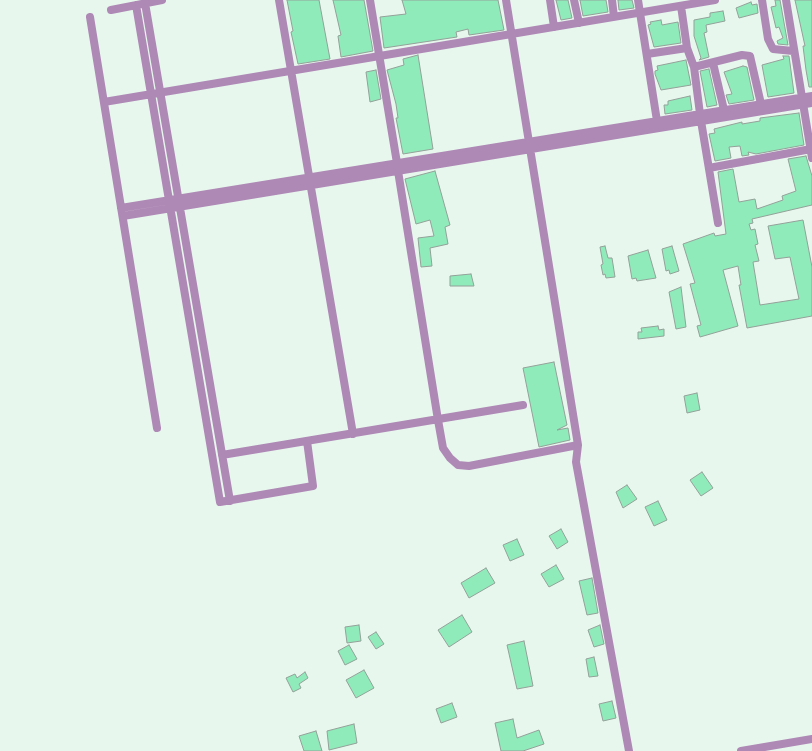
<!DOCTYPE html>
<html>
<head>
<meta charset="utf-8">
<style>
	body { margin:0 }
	canvas { display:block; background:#e7f7ed }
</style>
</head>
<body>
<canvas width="812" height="751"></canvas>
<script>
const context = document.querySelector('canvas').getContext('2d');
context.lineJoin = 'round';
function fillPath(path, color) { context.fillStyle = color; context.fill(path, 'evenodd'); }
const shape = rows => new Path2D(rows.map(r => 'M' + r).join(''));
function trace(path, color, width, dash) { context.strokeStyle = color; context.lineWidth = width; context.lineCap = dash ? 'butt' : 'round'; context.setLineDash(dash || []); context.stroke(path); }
const building = shape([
	[287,0,319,0,330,59,298,64,291,32,293,31,287,0],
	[333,0,364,0,373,51,341,57,338,36,341,35,333,0],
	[402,0,498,0,504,30,469,35,468,29,456,32,457,37,384,48,380,17,406,14,402,0],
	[556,0,568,0,572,18,561,20,556,0],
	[580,0,606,0,608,12,583,16,580,0],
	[618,0,632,0,634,8,619,10,618,0],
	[775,0,780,0,788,45,778,44,777,41,783,38,779,27,776,28,771,7,776,6,775,0],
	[795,0,812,0,812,87,809,87,806,70,803,46,805,46,795,0],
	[751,2,752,5,757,4,758,13,739,18,736,8,751,2],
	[723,11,725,21,706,25,707,32,704,33,709,57,699,60,701,58,694,36,694,20,710,17,710,13,723,11],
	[661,20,662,25,678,22,681,43,654,47,648,25,651,24,650,22,661,20],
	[418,55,433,149,403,154,396,118,398,118,396,104,387,70,404,65,403,59,418,55],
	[783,56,789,56,794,93,768,97,762,65,784,59,783,56],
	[686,60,691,85,661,90,655,74,655,71,658,70,657,66,686,60],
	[743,66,747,67,754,100,729,104,726,95,732,94,724,72,743,66],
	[709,69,717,105,707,107,700,71,709,69],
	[376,70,381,99,370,102,366,72,376,70],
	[690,96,692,110,665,114,664,105,668,105,668,101,690,96],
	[799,113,804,145,756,154,748,152,749,155,742,156,740,146,729,147,731,158,715,161,709,134,715,133,714,129,742,122,742,124,760,121,760,118,799,113],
	[806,156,812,176,812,205,752,219,753,223,749,224,751,230,755,229,758,244,755,245,759,261,753,262,760,305,799,299,790,257,775,259,768,226,803,220,812,267,812,316,747,328,739,285,741,285,738,266,723,270,738,326,700,337,697,326,701,325,690,284,695,283,683,244,714,233,715,236,726,234,718,172,733,169,739,202,755,199,757,209,783,200,782,196,796,191,788,159,806,156],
	[435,171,450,225,445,227,448,244,430,248,432,266,421,267,418,238,434,236,430,220,416,224,405,179,435,171],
	[605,246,608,258,612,258,615,277,606,278,605,274,603,275,601,265,603,264,600,247,605,246],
	[672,246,679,271,670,274,669,270,666,271,662,249,672,246],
	[648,250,656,278,637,281,636,278,632,279,628,256,648,250],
	[471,274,474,286,450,286,450,276,471,274],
	[681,287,686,327,676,329,669,292,681,287],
	[658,326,659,330,664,329,664,336,638,339,638,332,642,332,641,328,658,326],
	[554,362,567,425,557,430,568,428,570,440,539,447,523,368,554,362],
	[697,393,700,410,687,413,684,396,697,393],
	[702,472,713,488,701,496,690,480,702,472],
	[627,485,637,499,623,508,616,492,627,485],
	[658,501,667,520,654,526,645,507,658,501],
	[561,529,568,542,557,549,549,536,561,529],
	[517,539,524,555,510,561,503,545,517,539],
	[556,565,564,579,549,587,541,574,556,565],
	[486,568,495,583,469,598,461,583,486,568],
	[592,578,598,613,587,615,579,581,592,578],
	[462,615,472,632,449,647,438,630,462,615],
	[359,625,361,641,347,643,345,627,359,625],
	[600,625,604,644,594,647,588,630,600,625],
	[376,632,384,644,376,649,368,637,376,632],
	[524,641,533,686,517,689,507,645,524,641],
	[349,645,357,659,345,665,338,651,349,645],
	[594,657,598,676,589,677,586,659,594,657],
	[364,670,374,688,356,698,346,680,364,670],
	[305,672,308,678,299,684,301,688,293,692,286,678,295,674,297,678,305,672],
	[612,701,616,718,603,721,599,704,612,701],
	[452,703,457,717,441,723,436,709,452,703],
	[513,719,517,738,539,730,544,744,523,751,501,751,495,723,513,719],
	[354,724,357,743,329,750,327,731,354,724],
	[316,731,322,751,304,751,299,736,316,731]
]);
const minor = shape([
	[279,0,353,434],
	[370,0,397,163],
	[506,0,578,445,576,462,629,751],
	[550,0,554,27],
	[574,0,579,23],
	[612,0,614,17],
	[638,0,657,121],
	[762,0,768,39,773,49,793,51],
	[786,0,812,158],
	[145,3,230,501],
	[136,5,220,502,313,486,307,441],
	[681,6,687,48,694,67,700,114],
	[111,10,162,0],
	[90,17,157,428],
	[647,54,687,48],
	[713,63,724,110],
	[694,67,742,55,750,56,761,104],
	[104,102,715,0],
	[701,121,718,223],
	[709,168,811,149],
	[398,171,438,420,443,448,450,458,458,465,469,466,578,445],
	[121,208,812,96],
	[123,216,812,103],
	[222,455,523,405],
	[741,751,812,739]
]);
fillPath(building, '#90ebbb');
trace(building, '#93a199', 1);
trace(minor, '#af89b6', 8);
</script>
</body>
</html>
